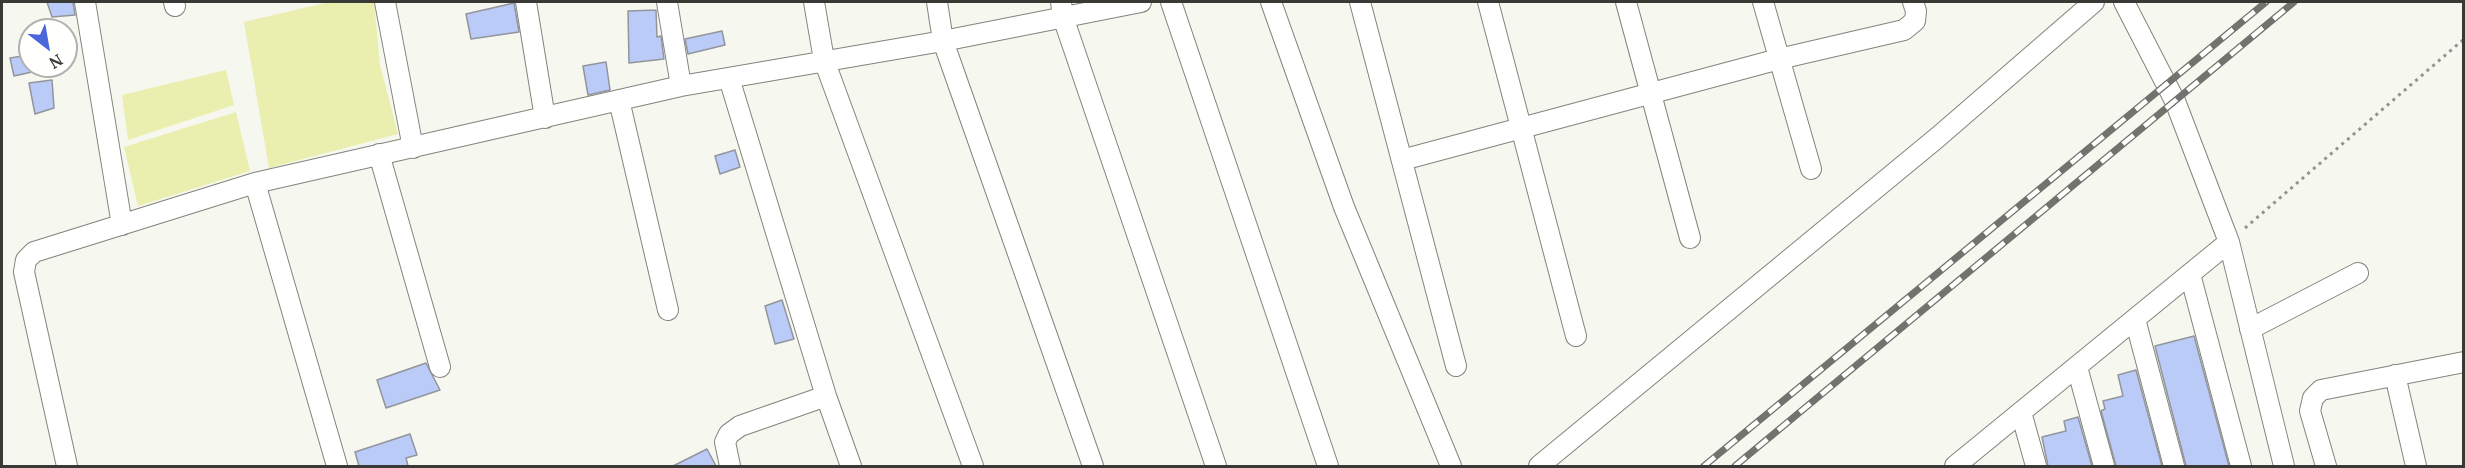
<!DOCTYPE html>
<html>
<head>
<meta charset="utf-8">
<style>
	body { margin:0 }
	#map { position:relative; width:2465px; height:468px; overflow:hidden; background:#f6f7ee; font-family:"PT Serif",serif }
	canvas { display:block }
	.frame { position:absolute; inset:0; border:3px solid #393936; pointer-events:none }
	.north { position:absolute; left:18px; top:18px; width:60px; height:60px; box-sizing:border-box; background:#fffffe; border:2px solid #b0b0ae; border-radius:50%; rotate:149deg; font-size:16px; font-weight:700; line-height:24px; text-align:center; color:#393936 }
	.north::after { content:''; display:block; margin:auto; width:21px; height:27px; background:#4966da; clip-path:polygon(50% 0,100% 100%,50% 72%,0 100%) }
</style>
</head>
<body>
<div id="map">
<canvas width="2465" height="468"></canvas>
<div class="frame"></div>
<div class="north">N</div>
</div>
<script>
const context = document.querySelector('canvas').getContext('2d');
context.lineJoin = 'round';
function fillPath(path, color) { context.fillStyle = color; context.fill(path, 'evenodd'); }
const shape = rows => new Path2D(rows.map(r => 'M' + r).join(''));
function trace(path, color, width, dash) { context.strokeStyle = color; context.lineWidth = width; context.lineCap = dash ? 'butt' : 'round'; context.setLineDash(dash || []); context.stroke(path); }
const green = shape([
	[329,2,374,2,380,65,398,134,269,168,244,22],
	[226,70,234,105,128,140,122,95],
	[236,112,250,171,138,206,124,147]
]);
const building = shape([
	[47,2,73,2,75,15,52,17,47,2],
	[514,3,519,32,471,39,466,14,514,3],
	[656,10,657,37,661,36,664,59,629,63,628,11,656,10],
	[722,31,725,45,688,54,685,39,722,31],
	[29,55,32,72,14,76,10,58,29,55],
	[606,62,610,90,588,95,583,66,606,62],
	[52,80,54,108,35,114,29,83,52,80],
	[735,150,740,167,720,174,715,156,735,150],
	[782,300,794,339,775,344,765,306,782,300],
	[2194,336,2229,466,2186,466,2155,346,2194,336],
	[426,363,440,390,386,408,377,380,426,363],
	[2136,370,2162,466,2116,466,2101,411,2105,409,2103,401,2123,396,2118,375,2136,370],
	[2078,417,2092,466,2048,466,2042,437,2066,431,2064,421,2078,417],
	[410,434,417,455,406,458,408,466,359,466,355,452,410,434],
	[707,449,716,466,673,466,707,449]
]);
const path = shape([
	[2245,228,2464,39]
]);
const minor = shape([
	[85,2,122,225],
	[174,2,175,6],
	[385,2,413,148],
	[526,2,545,118],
	[667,2,681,86],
	[814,2,824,60,973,466],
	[1061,2,1063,17,1216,466],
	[1171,2,1328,466],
	[1271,2,1344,207,1451,466],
	[1360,2,1456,366],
	[1488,2,1576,336],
	[1626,2,1690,238],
	[1763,2,1811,169],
	[2124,2,2175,101,2229,242,2284,466],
	[729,78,826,396,851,466],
	[619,100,668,310],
	[379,154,440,367],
	[1402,160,1779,59,1904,30,1915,21,1916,11,1913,2],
	[255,183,337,466],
	[2190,274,2241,466],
	[2135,319,2174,466],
	[2250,329,2358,273],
	[2077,367,2104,466],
	[2395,375,2416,466],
	[2021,412,2036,466],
	[67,466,24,272,26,260,34,252,255,183,681,86,943,41,937,2],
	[730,466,725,442,729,434,740,426,826,396],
	[1093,466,943,41,1141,2],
	[1539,466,1938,137,2094,2],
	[1955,466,2229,242],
	[2326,466,2310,411,2313,398,2321,390,2464,362]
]);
const rail = shape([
	[1704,466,2266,2],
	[1735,466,2294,2]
]);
fillPath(green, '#eaeeaf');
fillPath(building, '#bbcbf8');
trace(building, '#92959c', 1.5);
trace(minor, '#83847d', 22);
trace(path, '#94948e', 3, [3, 4.5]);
trace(minor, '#fff', 20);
trace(rail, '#72736e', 7);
trace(rail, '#fffffe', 4.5, [14]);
</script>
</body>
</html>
